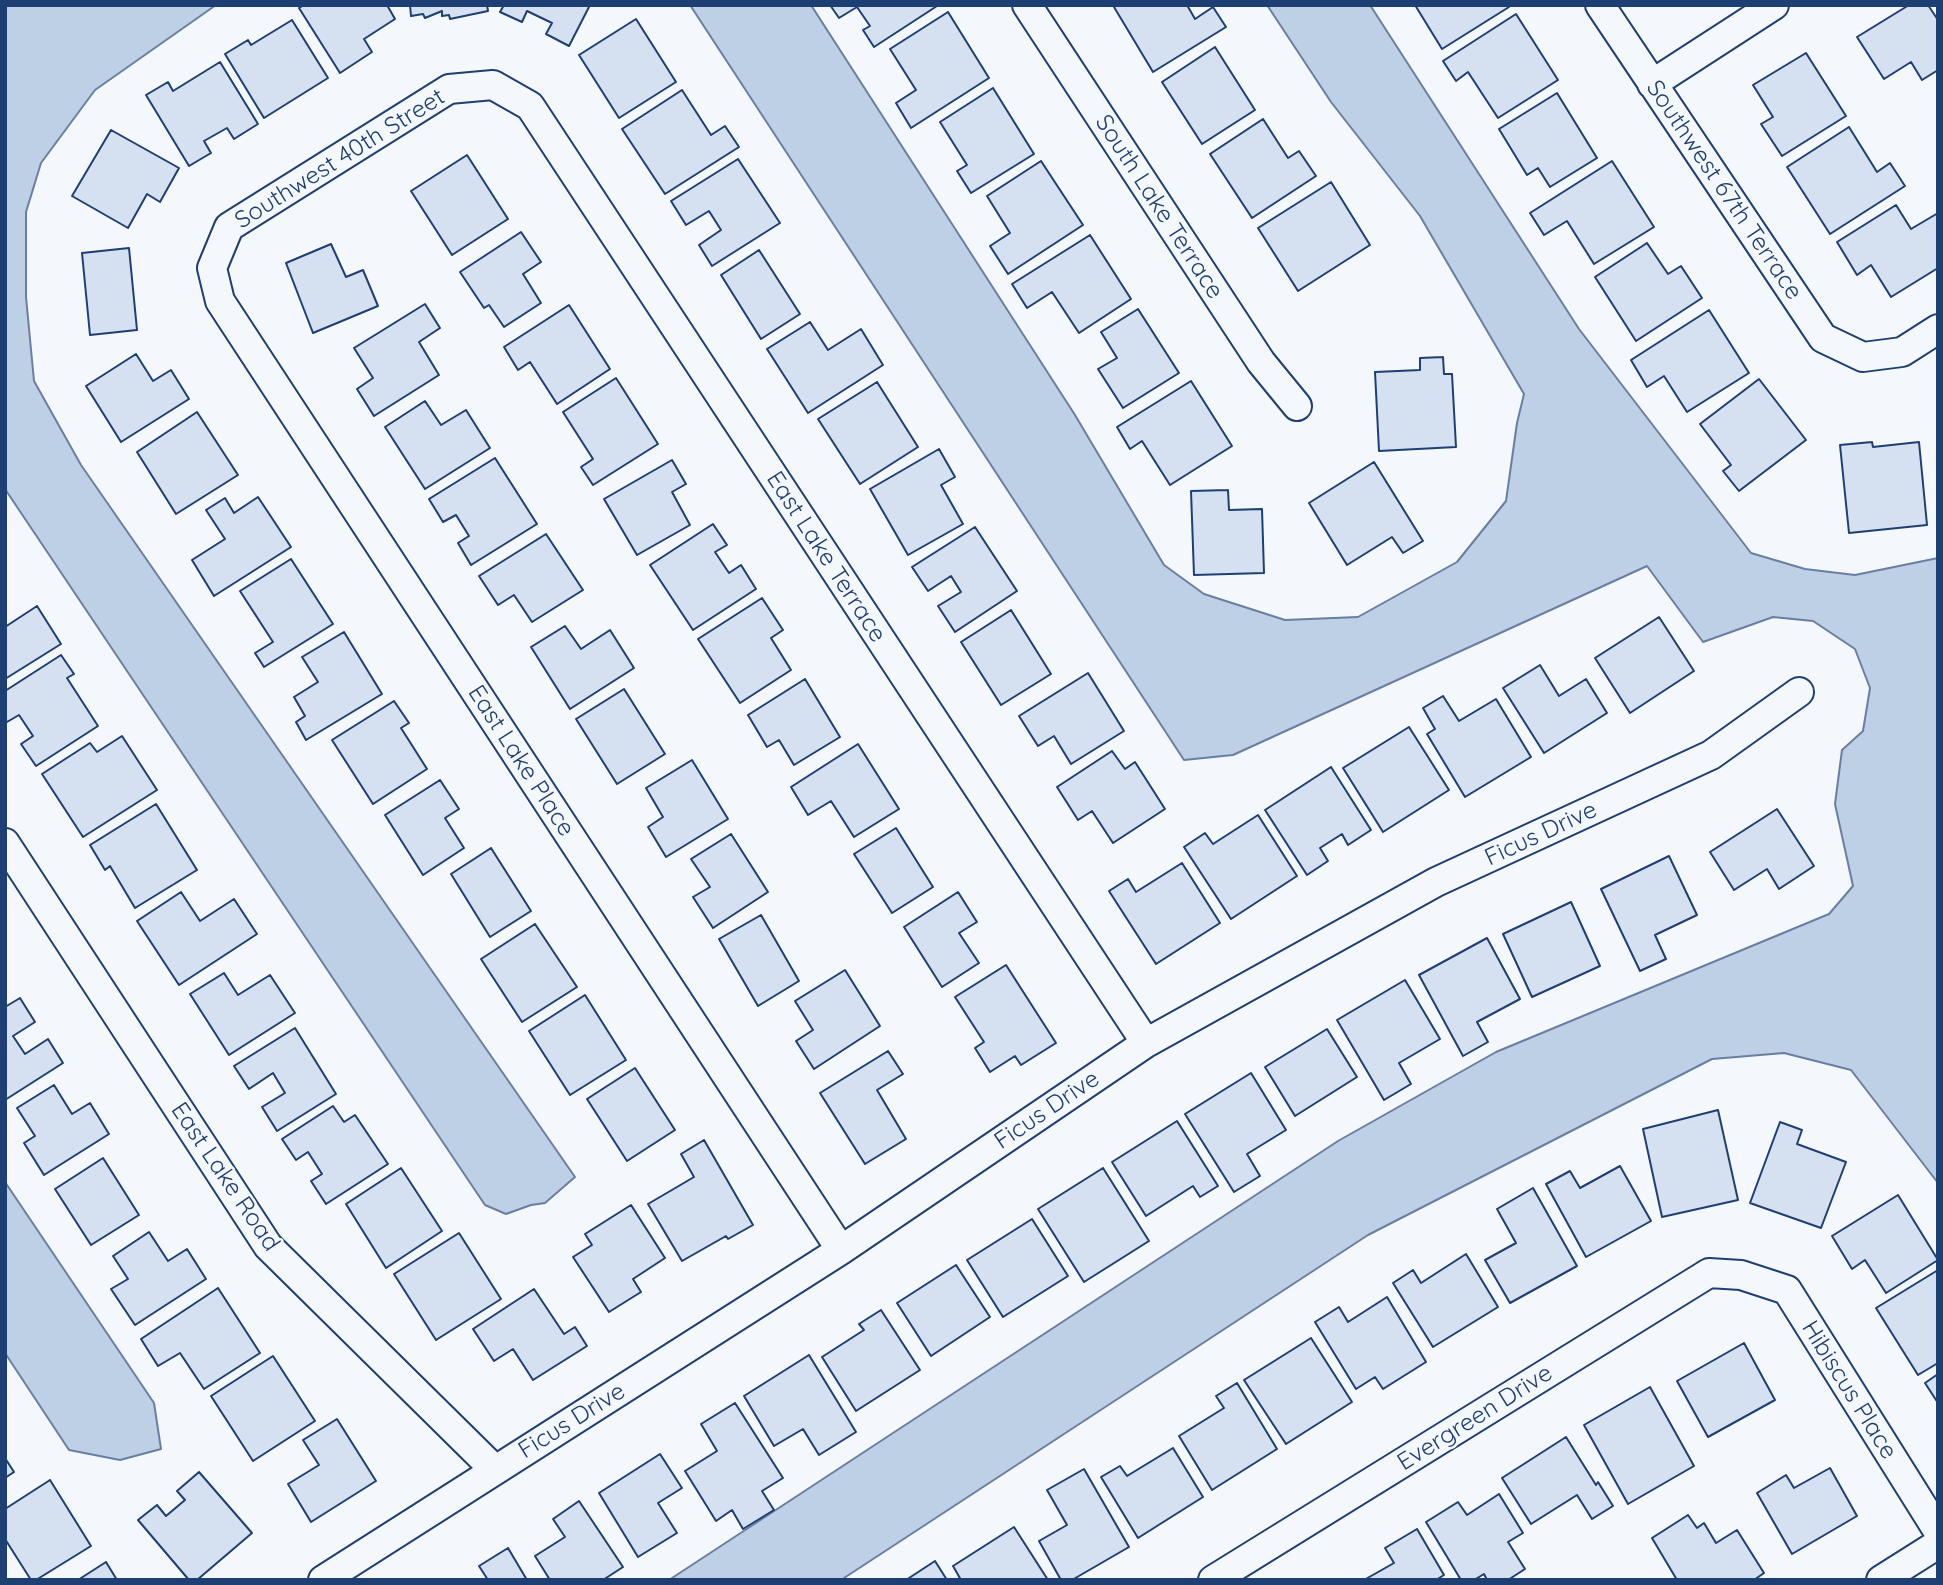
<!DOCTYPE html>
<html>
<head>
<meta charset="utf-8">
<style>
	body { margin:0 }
	#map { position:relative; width:1943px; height:1585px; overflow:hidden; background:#f4f7fb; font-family:Quicksand,sans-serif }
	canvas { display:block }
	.frame { position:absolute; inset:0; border:7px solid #1d3f73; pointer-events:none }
</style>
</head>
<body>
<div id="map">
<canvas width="1943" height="1585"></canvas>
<div class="frame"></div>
</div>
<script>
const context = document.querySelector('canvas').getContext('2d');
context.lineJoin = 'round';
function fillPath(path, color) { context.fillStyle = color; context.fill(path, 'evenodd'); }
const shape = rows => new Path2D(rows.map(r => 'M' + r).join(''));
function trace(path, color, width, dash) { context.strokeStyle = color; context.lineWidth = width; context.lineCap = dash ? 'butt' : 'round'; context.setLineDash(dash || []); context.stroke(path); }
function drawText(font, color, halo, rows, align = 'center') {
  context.font = font + ' Quicksand,sans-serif'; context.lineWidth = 5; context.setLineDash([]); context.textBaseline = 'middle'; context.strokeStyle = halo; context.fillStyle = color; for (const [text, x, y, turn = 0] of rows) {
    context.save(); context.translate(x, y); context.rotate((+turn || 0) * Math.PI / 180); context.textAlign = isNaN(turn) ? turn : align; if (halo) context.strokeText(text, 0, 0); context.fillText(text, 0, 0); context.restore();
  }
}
const water = shape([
	[5,5,216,5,95,90,41,163,26,212,26,297,34,381,81,465,575,1177,545,1203,531,1205,506,1214,485,1205,5,489,5,5],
	[690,5,811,5,1075,415,1164,565,1204,594,1285,620,1358,617,1457,562,1506,501,1517,423,1524,394,1420,216,1331,102,1267,5,1370,5,1579,329,1751,553,1805,569,1855,575,1938,558,1938,1183,1851,1070,1784,1053,1712,1059,1368,1235,841,1580,669,1580,1338,1141,1496,1052,1829,914,1853,886,1835,804,1842,750,1863,731,1870,688,1855,649,1813,621,1773,617,1703,642,1647,566,1233,755,1184,760,690,5],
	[5,1182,154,1403,161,1449,120,1460,69,1450,5,1353,5,1182]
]);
const building = shape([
	[304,5,387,5,395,19,364,39,372,52,340,73,299,8,304,5],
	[410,5,487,5,488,11,450,19,449,15,442,16,442,11,425,18,423,14,411,16,410,5],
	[504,5,590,5,569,46,546,34,552,23,527,11,522,22,500,12,504,5],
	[830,5,937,5,937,6,874,47,863,30,870,26,857,7,839,18,830,5],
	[1117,5,1187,5,1195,19,1213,7,1226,27,1153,72,1114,7,1117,5],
	[1415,5,1508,5,1509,7,1442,49,1415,5],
	[1909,5,1928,5,1938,20,1938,70,1922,80,1911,62,1884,79,1857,37,1909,5],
	[948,12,989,78,911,128,896,103,916,90,890,49,948,12],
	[1516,14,1558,80,1498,118,1468,72,1456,81,1443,61,1516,14],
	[636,19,676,82,619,118,579,55,636,19],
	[292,20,328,78,264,118,225,54,248,40,251,45,292,20],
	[1215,47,1255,110,1202,144,1162,82,1215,47],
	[1806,53,1846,116,1782,156,1761,124,1773,117,1753,85,1806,53],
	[220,62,258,124,234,139,227,128,204,141,211,153,189,166,146,95,168,82,173,91,220,62],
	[993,88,1034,154,971,193,957,171,967,165,940,122,993,88],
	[682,90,711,135,725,126,739,147,665,194,622,129,682,90],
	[1557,93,1597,158,1550,187,1538,168,1527,175,1499,129,1557,93],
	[1263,119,1288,158,1299,151,1316,176,1252,218,1210,154,1263,119],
	[1849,127,1877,172,1890,163,1905,186,1830,234,1787,167,1849,127],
	[111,130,179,168,160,202,147,194,128,228,72,196,111,130],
	[467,155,508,219,452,255,411,191,467,155],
	[738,159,780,223,712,266,699,245,721,230,709,211,686,225,671,201,738,159],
	[1041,161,1083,225,1008,274,990,246,1010,233,987,196,1041,161],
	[1612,161,1654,227,1594,264,1567,221,1544,235,1530,213,1612,161],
	[1331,182,1370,245,1298,291,1258,228,1331,182],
	[1896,205,1911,229,1938,213,1938,268,1891,297,1871,265,1857,275,1837,242,1896,205],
	[521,232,541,262,523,274,541,303,504,327,489,305,484,308,460,272,521,232],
	[1090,235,1131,299,1079,333,1052,292,1027,308,1012,284,1090,235],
	[1647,243,1668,274,1681,266,1702,298,1636,341,1595,277,1647,243],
	[331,244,346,277,363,270,378,306,313,333,286,263,331,244],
	[129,248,137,330,90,335,82,253,129,248],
	[759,250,800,314,761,339,721,275,759,250],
	[425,304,440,328,419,342,439,375,374,416,357,389,373,378,354,348,425,304],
	[569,305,610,369,557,404,530,362,518,370,504,347,569,305],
	[1138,309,1179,373,1123,408,1098,369,1117,358,1101,332,1138,309],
	[1709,310,1749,373,1687,412,1664,376,1647,387,1631,360,1709,310],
	[810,322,828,350,861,329,883,365,808,413,767,349,810,322],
	[136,354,153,381,171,370,189,399,121,442,86,386,136,354],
	[1443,357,1444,374,1452,374,1456,447,1379,451,1375,372,1420,370,1420,358,1443,357],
	[616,378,658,444,593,485,581,467,593,459,563,412,616,378],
	[1759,379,1806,440,1739,491,1723,471,1731,465,1700,424,1759,379],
	[1191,381,1232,446,1170,485,1142,441,1130,449,1117,427,1191,381],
	[877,382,918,447,860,484,818,419,877,382],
	[425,401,441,425,466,410,490,448,425,489,385,427,425,401],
	[197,412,238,475,176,514,137,452,197,412],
	[1872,442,1873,447,1919,442,1927,525,1849,533,1840,445,1872,442],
	[939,449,955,477,941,485,963,524,908,555,870,489,939,449],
	[495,458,537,524,471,565,458,543,469,536,456,515,443,522,429,499,495,458],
	[672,460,686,484,672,492,690,525,637,555,604,499,672,460],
	[1374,462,1423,541,1403,553,1392,537,1347,565,1309,503,1374,462],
	[1228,490,1229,510,1262,509,1264,573,1194,575,1191,491,1228,490],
	[258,497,291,547,214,596,192,560,225,539,206,510,225,498,234,513,258,497],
	[713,524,727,545,715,552,729,573,741,565,756,589,693,630,650,565,713,524],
	[975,527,1017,591,955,632,938,606,961,592,951,576,928,591,912,567,975,527],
	[546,534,583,590,532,622,514,595,498,605,479,576,546,534],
	[291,559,333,624,264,667,255,653,273,642,240,591,291,559],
	[762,598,783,630,771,638,791,670,740,703,698,639,762,598],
	[37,606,61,644,5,679,5,627,37,606],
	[1011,610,1051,674,1001,705,961,642,1011,610],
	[1659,617,1694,671,1630,713,1595,658,1659,617],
	[565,626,581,649,610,630,634,668,570,709,531,647,565,626],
	[344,632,382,694,306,740,296,722,305,716,294,697,318,682,302,657,344,632],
	[61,655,74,674,67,678,98,726,36,766,21,744,33,736,19,715,7,722,5,720,5,691,61,655],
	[1540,665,1559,696,1586,679,1607,713,1544,753,1503,688,1540,665],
	[1088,673,1124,731,1071,764,1054,736,1038,746,1019,716,1088,673],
	[805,679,840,737,794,765,779,740,767,747,748,715,805,679],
	[624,689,665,754,617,784,576,719,624,689],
	[1443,696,1459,721,1496,699,1531,757,1465,797,1427,734,1435,729,1423,708,1443,696],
	[394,701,409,723,401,728,427,769,373,804,332,740,394,701],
	[1409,727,1449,790,1383,832,1343,768,1409,727],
	[122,736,157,790,83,837,42,774,90,743,97,752,122,736],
	[858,744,899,809,854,837,831,801,808,815,791,787,858,744],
	[1112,751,1125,769,1135,762,1165,809,1113,843,1092,811,1078,820,1057,787,1112,751],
	[692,760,728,819,666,857,648,827,663,817,646,788,692,760],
	[1331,767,1371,830,1348,845,1342,834,1320,848,1328,861,1307,875,1265,810,1331,767],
	[440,780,459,809,445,818,464,848,423,875,385,815,440,780],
	[156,804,197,870,135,908,110,866,105,870,90,845,156,804],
	[1777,809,1814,866,1779,889,1767,869,1734,890,1710,852,1777,809],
	[1258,815,1297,876,1231,919,1184,847,1205,833,1213,844,1258,815],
	[896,828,933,887,892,913,854,854,896,828],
	[731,834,768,892,713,928,693,897,710,887,691,859,731,834],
	[491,848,531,911,490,937,451,874,491,848],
	[1669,856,1697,915,1655,935,1666,959,1640,971,1601,889,1669,856],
	[1182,863,1220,923,1156,964,1109,891,1128,879,1136,892,1182,863],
	[181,892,200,921,234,899,257,934,179,985,137,921,181,892],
	[958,892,977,922,959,933,979,963,942,987,904,927,958,892],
	[1571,902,1600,966,1532,997,1503,934,1571,902],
	[761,915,799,981,758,1006,719,939,761,915],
	[535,924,577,987,522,1022,481,959,535,924],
	[1487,938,1520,999,1477,1022,1488,1042,1463,1056,1419,975,1487,938],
	[1006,965,1056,1043,1021,1065,1015,1056,990,1072,975,1048,984,1042,955,997,1006,965],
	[845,970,880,1026,814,1069,796,1041,813,1030,795,1001,845,970],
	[224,973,238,995,270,975,295,1013,229,1055,190,994,224,973],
	[1405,980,1440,1039,1399,1063,1411,1084,1384,1100,1337,1020,1405,980],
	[585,995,626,1060,570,1095,529,1031,585,995],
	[20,998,35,1022,13,1036,25,1054,48,1039,63,1063,5,1100,5,1007,20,998],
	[295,1028,336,1094,277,1131,262,1107,285,1093,273,1073,249,1089,234,1066,295,1028],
	[1327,1029,1357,1077,1295,1116,1265,1067,1327,1029],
	[888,1051,903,1074,877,1090,906,1139,865,1164,820,1093,888,1051],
	[635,1068,675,1130,627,1161,587,1099,635,1068],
	[1251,1073,1286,1130,1247,1154,1260,1176,1234,1192,1185,1114,1251,1073],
	[54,1085,72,1114,90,1103,109,1134,44,1175,24,1143,35,1136,17,1108,54,1085],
	[333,1106,344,1122,355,1115,388,1164,326,1204,311,1181,322,1174,308,1152,296,1160,282,1139,333,1106],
	[1718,1110,1738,1200,1662,1217,1643,1129,1718,1110],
	[1177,1121,1218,1186,1200,1197,1193,1186,1146,1216,1112,1162,1177,1121],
	[1780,1122,1802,1130,1797,1144,1846,1162,1821,1228,1750,1203,1780,1122],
	[704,1140,753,1225,728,1239,726,1236,682,1261,648,1204,694,1177,681,1154,704,1140],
	[103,1158,139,1215,91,1245,55,1189,103,1158],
	[1620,1166,1651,1221,1586,1257,1546,1184,1570,1171,1580,1188,1620,1166],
	[401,1168,442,1231,386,1268,346,1204,401,1168],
	[1103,1168,1149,1241,1084,1282,1038,1209,1103,1168],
	[1533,1188,1577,1266,1510,1303,1485,1260,1516,1243,1497,1209,1533,1188],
	[1898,1195,1938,1260,1886,1293,1865,1260,1852,1269,1832,1236,1898,1195],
	[631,1205,665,1258,633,1279,641,1292,609,1312,573,1257,592,1245,585,1234,631,1205],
	[1032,1219,1068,1276,1003,1317,967,1260,1032,1219],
	[149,1232,168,1261,187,1249,206,1279,135,1325,111,1289,128,1279,113,1256,149,1232],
	[459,1233,501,1299,436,1340,394,1274,459,1233],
	[1466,1254,1498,1307,1433,1347,1393,1283,1413,1270,1421,1283,1466,1254],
	[956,1265,990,1317,931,1356,897,1303,956,1265],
	[1938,1270,1938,1363,1918,1375,1876,1308,1938,1270],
	[218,1288,260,1353,204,1389,180,1353,158,1366,141,1339,218,1288],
	[534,1289,564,1334,575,1327,587,1346,533,1380,513,1349,494,1361,473,1329,534,1289],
	[1387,1297,1426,1362,1383,1389,1375,1377,1356,1389,1315,1322,1339,1307,1348,1322,1387,1297],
	[881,1310,920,1370,856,1411,822,1357,864,1330,859,1324,881,1310],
	[1311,1338,1352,1402,1286,1444,1244,1380,1311,1338],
	[1744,1343,1775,1400,1708,1437,1677,1381,1744,1343],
	[809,1355,856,1432,819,1455,803,1429,774,1446,744,1396,809,1355],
	[273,1356,315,1421,253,1461,211,1396,273,1356],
	[1938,1374,1938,1403,1925,1383,1938,1374],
	[1237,1383,1277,1449,1212,1490,1179,1436,1224,1408,1216,1396,1237,1383],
	[1650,1387,1694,1466,1628,1504,1584,1425,1650,1387],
	[735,1403,783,1478,762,1491,774,1510,743,1529,732,1510,716,1521,685,1471,717,1451,701,1424,735,1403],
	[337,1419,376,1481,311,1522,288,1484,319,1465,303,1440,337,1419],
	[1566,1437,1596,1485,1598,1482,1613,1506,1592,1519,1577,1495,1531,1524,1502,1478,1566,1437],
	[1173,1448,1203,1497,1138,1538,1101,1477,1120,1466,1127,1476,1173,1448],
	[660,1454,682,1488,658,1503,677,1533,638,1557,599,1493,660,1454],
	[5,1458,14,1472,5,1478,5,1458],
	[1830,1468,1857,1516,1792,1554,1757,1493,1786,1475,1794,1488,1830,1468],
	[1084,1469,1129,1547,1072,1580,1061,1580,1039,1541,1067,1525,1047,1490,1084,1469],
	[199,1472,252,1533,197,1580,189,1580,138,1520,157,1505,166,1516,185,1500,177,1491,199,1472],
	[50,1480,91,1546,36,1580,31,1580,5,1539,5,1509,50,1480],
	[1499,1494,1523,1533,1508,1542,1525,1569,1508,1580,1487,1580,1484,1574,1474,1580,1461,1580,1426,1522,1458,1502,1467,1515,1499,1494],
	[579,1501,623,1567,603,1580,550,1580,535,1556,565,1537,553,1519,579,1501],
	[1688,1515,1697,1528,1704,1523,1716,1543,1737,1530,1764,1573,1754,1580,1677,1580,1652,1538,1688,1515],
	[1014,1527,1048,1580,961,1580,953,1566,1014,1527],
	[1417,1529,1444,1575,1436,1580,1364,1580,1394,1563,1385,1548,1417,1529],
	[508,1548,527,1580,488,1580,479,1566,508,1548],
	[935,1561,947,1580,906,1580,935,1561],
	[106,1562,117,1580,78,1580,106,1562]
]);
const minor = shape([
	[1027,5,1261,362,1297,406],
	[1600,5,1823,338,1863,357,1902,352,1938,329],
	[1652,84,1774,5],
	[5,843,268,1246,495,1470],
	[841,1250,220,301,212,268,229,227,449,89,493,85,530,106,1146,1043],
	[323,1580,841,1250,1146,1043,1436,882,1711,755,1799,692],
	[1213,1580,1709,1273,1741,1275,1787,1290,1938,1531],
	[1881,1580,1938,1544]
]);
const streetNames = [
	["Southwest 40th Street",340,159,-32],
	["Southwest 67th Terrace",1724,190,56],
	["South Lake Terrace",1159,207,57],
	["East Lake Terrace",826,557,57],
	["East Lake Place",521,761,57],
	["Ficus Drive",1541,834,-25],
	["Ficus Drive",1047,1110,-34],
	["East Lake Road",225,1177,56],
	["Hibiscus Place",1849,1390,58],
	["Evergreen Drive",1475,1418,-32],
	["Ficus Drive",572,1421,-32]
];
fillPath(water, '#bed0e5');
trace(water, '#687fa3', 2);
fillPath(building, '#d5e0f0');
trace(building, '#1d3f73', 2);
trace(minor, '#1d3f73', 32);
trace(minor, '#f4f7fb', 28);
drawText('24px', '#1d3f73', '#f4f7fb', streetNames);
</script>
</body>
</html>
